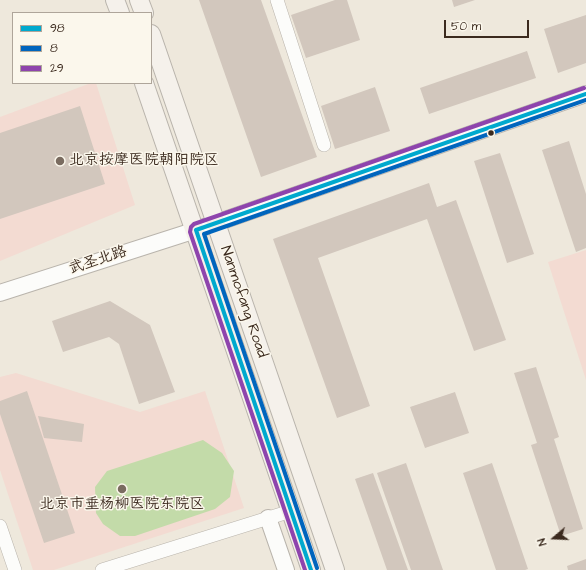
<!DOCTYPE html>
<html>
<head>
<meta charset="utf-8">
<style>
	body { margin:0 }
	#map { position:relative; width:586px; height:570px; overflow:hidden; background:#eee8dc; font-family:"Architects Daughter",sans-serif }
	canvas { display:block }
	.legend { position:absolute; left:12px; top:12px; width:140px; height:72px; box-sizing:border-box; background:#fbf7ec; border:1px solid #aea59a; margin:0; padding:5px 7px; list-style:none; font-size:12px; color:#3b2a1e }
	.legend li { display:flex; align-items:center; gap:8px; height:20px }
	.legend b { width:20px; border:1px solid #aea59a }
	.north { position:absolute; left:534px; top:518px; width:40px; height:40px; -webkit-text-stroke:3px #fbf7ec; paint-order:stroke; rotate:251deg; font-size:11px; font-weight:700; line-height:16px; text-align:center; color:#3b2a1e }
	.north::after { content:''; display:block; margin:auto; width:14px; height:18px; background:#3b2a1e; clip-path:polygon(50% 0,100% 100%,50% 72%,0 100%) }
	.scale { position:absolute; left:444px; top:20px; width:85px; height:18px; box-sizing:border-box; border:2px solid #3b2a1e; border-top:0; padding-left:5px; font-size:12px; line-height:14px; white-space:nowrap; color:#3b2a1e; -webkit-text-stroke:3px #fbf7ec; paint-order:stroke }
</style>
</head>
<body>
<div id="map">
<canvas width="586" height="570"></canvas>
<ul class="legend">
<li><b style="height:5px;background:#00a9ce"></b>98</li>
<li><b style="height:5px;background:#0065bd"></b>8</li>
<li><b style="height:5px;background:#8e44ad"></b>29</li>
</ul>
<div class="north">N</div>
<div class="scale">50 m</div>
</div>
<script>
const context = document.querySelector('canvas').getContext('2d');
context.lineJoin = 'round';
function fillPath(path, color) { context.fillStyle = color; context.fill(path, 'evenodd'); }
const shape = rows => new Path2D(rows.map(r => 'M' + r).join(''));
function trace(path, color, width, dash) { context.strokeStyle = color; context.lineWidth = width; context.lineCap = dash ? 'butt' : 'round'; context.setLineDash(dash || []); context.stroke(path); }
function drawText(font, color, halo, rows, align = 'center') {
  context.font = font + ' "Architects Daughter","LXGW WenKai TC",sans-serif'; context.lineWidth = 3; context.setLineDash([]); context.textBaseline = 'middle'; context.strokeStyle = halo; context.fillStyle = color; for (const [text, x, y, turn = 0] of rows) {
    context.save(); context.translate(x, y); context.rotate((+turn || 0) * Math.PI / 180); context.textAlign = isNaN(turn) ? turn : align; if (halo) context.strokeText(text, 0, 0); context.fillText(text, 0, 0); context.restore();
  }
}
const built = shape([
	[91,83,96,83,135,205,0,261,0,117],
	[586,250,586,380,548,262],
	[16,373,140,412,205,391,244,508,54,570,33,570,0,470,0,377]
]);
const green = shape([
	[203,440,222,453,234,471,230,497,215,509,135,536,120,536,103,524,96,513,95,487,107,471]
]);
const building = shape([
	[199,0,261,0,317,157,261,177],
	[335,0,347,0,360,40,306,58,291,15],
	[452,0,475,0,454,7],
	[586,15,586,63,558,73,544,29],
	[527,51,536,78,429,114,420,88],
	[375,87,390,131,335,149,321,106],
	[80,106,105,184,0,219,0,133],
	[569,141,586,194,586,248,576,252,542,150],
	[500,153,534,254,507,263,474,161],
	[429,183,437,207,456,200,506,340,474,351,427,219,318,258,370,406,337,418,273,239],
	[110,301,150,325,175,392,139,404,119,344,109,337,63,352,52,321],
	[536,367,559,437,554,439,583,529,561,536,531,445,537,443,514,373],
	[27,391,75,533,44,543,0,414,0,401],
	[455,392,469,433,425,448,410,407],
	[38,416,84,424,82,442,44,438],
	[406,463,443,570,411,570,377,473],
	[492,463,528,569,525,570,496,570,463,473],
	[373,473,408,570,387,570,355,479],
	[586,559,586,570,568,570,567,566]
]);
const minor = shape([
	[277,0,324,145],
	[0,526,15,570],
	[102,570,291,511]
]);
const tertiary = shape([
	[0,293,196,230,586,94],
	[268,518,286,570]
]);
const secondary = shape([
	[115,0,120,13],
	[139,0,144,13],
	[151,34,335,570],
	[144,83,311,570]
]);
const bus1 = shape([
	[311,570,196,230,586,94]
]);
const bus2 = shape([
	[317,568,204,234,586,100]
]);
const bus3 = shape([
	[305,570,190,232,191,227,194,224,584,88]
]);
const markers = [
	[491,133,3.5,"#3b2a1e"],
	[60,161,5,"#7a6c60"],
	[122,489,5,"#7a6c60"]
];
const poiNames = [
	["北京按摩医院朝阳院区",69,161],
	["北京市垂杨柳医院东院区",122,505,"center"]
];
const streetNames = [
	["武圣北路",98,261,-18],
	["Nanmofang Road",243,302,71]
];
fillPath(built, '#f3dbd2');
fillPath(green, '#c3dba9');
fillPath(building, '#d2c7bd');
trace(minor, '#b9b4ac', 14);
trace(tertiary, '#b9b4ac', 18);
trace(secondary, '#b9b4ac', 20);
trace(minor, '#fcfcfa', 13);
trace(tertiary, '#fcfcfa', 16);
trace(secondary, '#f5f1eb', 18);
trace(bus1, '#00a9ce', 4);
trace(bus2, '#0065bd', 4);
trace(bus3, '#8e44ad', 4);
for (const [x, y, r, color] of markers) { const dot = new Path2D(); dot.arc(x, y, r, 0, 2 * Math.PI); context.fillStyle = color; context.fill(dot); trace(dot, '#fbf7ec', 1.5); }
drawText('15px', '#3b2a1e', '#fbf7ec', poiNames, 'left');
drawText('15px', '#3b2a1e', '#fbf7ec', streetNames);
</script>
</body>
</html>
